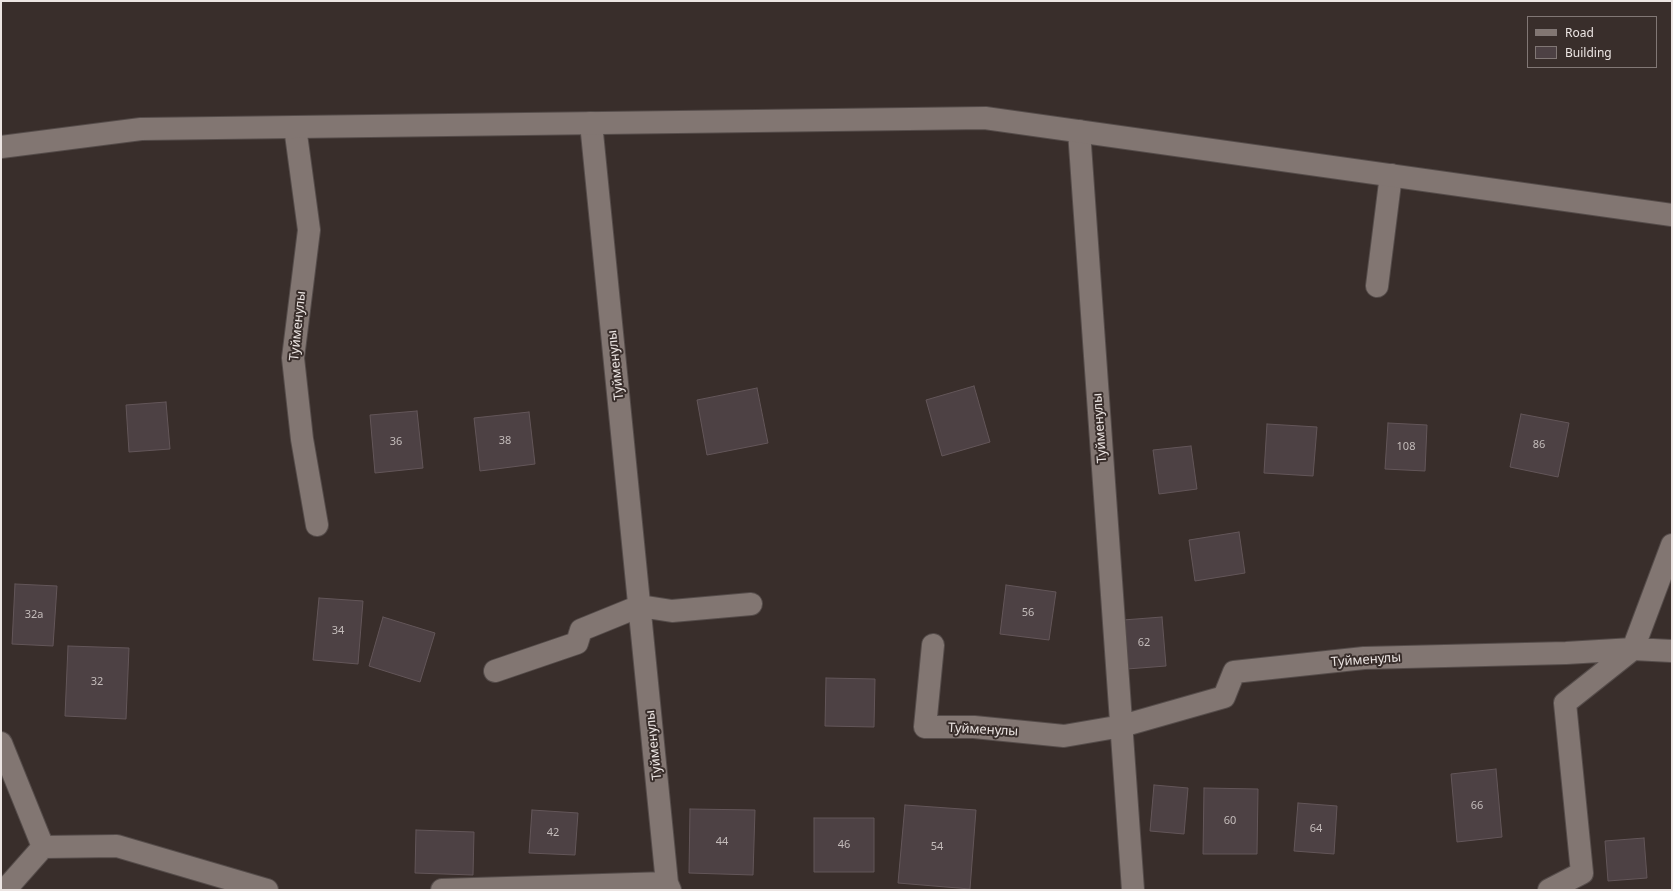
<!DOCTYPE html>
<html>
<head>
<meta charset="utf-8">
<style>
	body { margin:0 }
	#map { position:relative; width:1673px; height:891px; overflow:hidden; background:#392e2b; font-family:"Noto Sans",sans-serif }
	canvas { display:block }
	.frame { position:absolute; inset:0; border:2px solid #ece5e3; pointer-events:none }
	.legend { position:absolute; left:1527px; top:16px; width:130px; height:52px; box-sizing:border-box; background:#392e2b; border:1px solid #817775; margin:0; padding:5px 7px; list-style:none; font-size:12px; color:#ece5e3 }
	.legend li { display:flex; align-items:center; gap:8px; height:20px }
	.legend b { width:20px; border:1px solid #817775 }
</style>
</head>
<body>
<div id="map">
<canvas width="1673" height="891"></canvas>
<div class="frame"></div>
<ul class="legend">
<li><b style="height:5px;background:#827672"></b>Road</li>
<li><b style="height:11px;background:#4d4144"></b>Building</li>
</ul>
</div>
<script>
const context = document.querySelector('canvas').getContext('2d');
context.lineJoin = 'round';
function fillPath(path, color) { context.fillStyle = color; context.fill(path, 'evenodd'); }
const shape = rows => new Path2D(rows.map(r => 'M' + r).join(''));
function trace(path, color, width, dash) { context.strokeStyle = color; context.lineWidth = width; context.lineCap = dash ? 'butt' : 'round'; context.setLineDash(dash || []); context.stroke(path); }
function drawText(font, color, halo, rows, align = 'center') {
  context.font = font + ' "Noto Sans",sans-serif'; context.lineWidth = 4; context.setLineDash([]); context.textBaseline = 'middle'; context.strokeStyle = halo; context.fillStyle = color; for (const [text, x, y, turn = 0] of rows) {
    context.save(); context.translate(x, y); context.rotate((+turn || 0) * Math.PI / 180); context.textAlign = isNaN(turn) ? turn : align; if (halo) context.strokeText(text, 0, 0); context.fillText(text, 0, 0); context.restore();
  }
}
const building = shape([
	[974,386,990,442,942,456,926,400,974,386],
	[757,388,768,443,707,455,697,400,757,388],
	[166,402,170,449,129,452,126,405,166,402],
	[417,411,423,468,375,473,370,415,417,411],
	[529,412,535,464,480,471,474,418,529,412],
	[1521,414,1569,423,1558,477,1510,467,1521,414],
	[1388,423,1427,425,1425,471,1385,469,1388,423],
	[1267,424,1317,427,1313,476,1264,473,1267,424],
	[1191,446,1197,489,1159,494,1153,450,1191,446],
	[1239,532,1245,573,1195,581,1189,540,1239,532],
	[15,584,57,586,53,646,12,644,15,584],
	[1006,585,1056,592,1049,640,1000,634,1006,585],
	[319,598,363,601,358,664,313,660,319,598],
	[383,617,435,633,420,682,369,666,383,617],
	[1162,617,1166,666,1127,669,1123,620,1162,617],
	[68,646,129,648,126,719,65,716,68,646],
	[826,678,875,679,874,727,825,726,826,678],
	[1496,769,1502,837,1457,842,1451,774,1496,769],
	[1154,785,1188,788,1184,834,1150,831,1154,785],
	[1204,788,1258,789,1257,854,1203,854,1204,788],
	[1298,803,1337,806,1334,854,1294,851,1298,803],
	[905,805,976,810,970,889,898,883,905,805],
	[690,809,755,810,753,875,689,873,690,809],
	[532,810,578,813,575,855,529,853,532,810],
	[814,818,874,818,874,872,814,872,814,818],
	[416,830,474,832,473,875,415,873,416,830],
	[1644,838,1647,878,1608,881,1605,841,1644,838]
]);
const street = shape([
	[591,123,667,883,670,890],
	[295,127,309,230,293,358,302,439,317,525],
	[1079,131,1133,890],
	[1377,286,1391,175],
	[933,645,925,727,974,727,1064,736,1122,726,1224,697,1234,672,1364,658,1566,653,1633,649,1672,651],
	[495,671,577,643,581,630,640,606,672,611,751,604],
	[1,743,43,847],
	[5,890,43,847,117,846,267,890],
	[442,890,667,883],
	[1549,890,1582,873,1565,703,1633,649,1672,545]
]);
const secondary = shape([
	[1,147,141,129,985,118,1672,215]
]);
const numberNames = [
	["38",505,441],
	["36",396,442],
	["86",1539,445],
	["108",1406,447],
	["56",1028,613],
	["32а",34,615],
	["34",338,631],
	["62",1144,643],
	["32",97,682],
	["66",1477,806],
	["60",1230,821],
	["64",1316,829],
	["42",553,833],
	["44",722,842],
	["46",844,845],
	["54",937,847]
];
const streetNames = [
	["Туйменулы",298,326,-84],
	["Туйменулы",616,365,-96],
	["Туйменулы",1100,428,-94],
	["Туйменулы",1366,660,-4],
	["Туйменулы",983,730,3],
	["Туйменулы",654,745,-96]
];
fillPath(building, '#4d4144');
trace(building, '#635659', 1);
trace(street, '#554c4a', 24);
trace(secondary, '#554c4a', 24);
trace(street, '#827672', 22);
trace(secondary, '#827672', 22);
drawText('11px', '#c4bcbb', null, numberNames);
drawText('13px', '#ece5e3', '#392e2b', streetNames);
</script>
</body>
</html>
